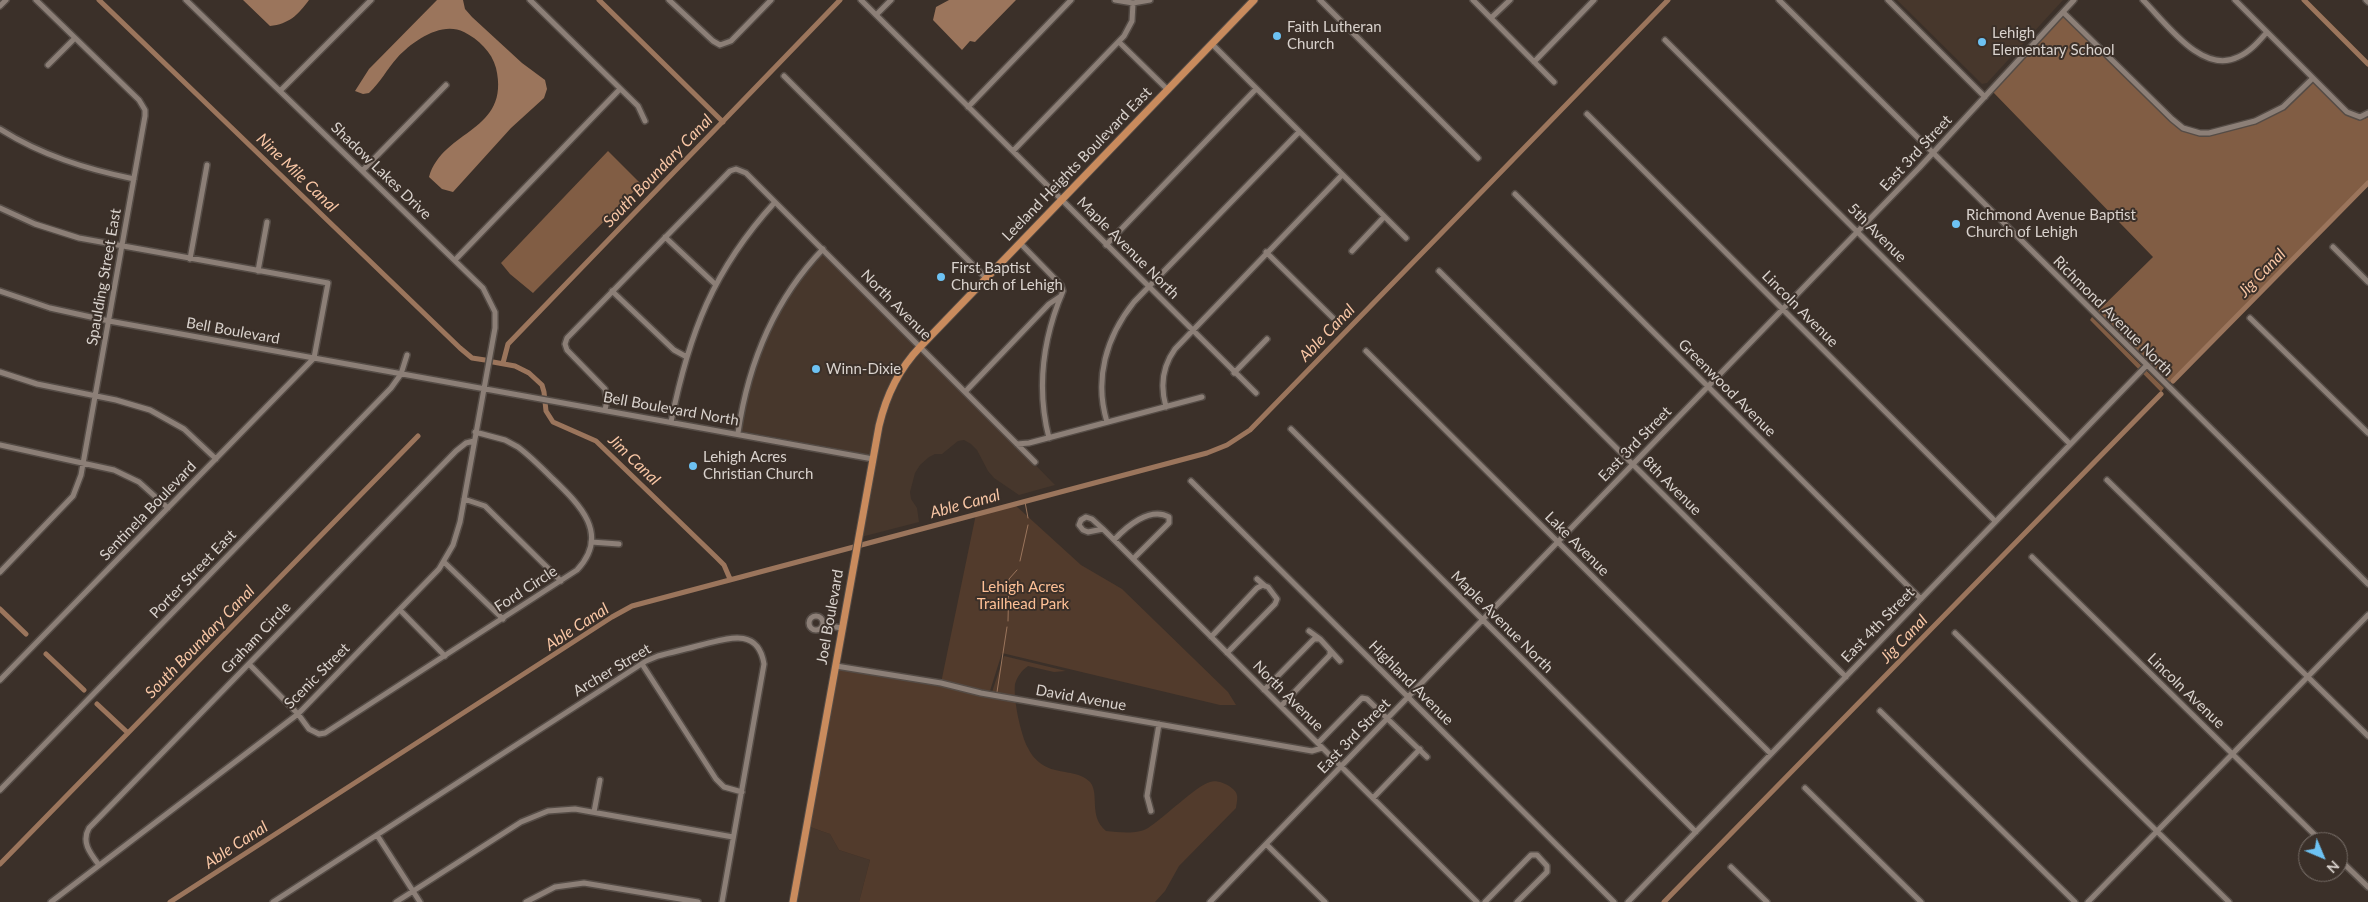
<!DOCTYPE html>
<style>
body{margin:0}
#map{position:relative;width:2368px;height:902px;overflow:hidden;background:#3b3029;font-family:Lato,sans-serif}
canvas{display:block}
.north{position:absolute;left:2298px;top:832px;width:50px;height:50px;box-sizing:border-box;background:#3b3029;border:1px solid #7a716b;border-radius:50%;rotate:135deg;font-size:14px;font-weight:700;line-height:20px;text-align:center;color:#d9d2cd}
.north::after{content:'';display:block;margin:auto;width:18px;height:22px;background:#6dc2f3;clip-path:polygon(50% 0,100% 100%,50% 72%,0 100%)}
</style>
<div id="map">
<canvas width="2368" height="902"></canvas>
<div class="north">N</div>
</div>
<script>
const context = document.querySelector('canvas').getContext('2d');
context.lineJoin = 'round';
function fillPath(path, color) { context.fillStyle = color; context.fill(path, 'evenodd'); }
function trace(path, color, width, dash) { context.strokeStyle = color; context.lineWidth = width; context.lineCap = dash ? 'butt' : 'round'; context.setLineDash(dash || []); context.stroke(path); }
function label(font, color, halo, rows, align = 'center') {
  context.font = font + ' Lato,sans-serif'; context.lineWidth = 4; context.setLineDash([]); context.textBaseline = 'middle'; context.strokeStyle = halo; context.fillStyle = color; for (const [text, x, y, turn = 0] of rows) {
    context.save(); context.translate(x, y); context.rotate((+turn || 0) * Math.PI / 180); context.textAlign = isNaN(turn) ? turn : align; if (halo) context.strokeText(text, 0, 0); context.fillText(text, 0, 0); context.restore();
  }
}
const built = new Path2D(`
 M1897 0H2063L1987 83 1982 84Z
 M820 250 918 344 896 373 871 455 736 430 752 362 763 333 778 306Z
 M922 349 1055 485 1019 495 994 478 988 471 977 450 971 444 964 440 958 441 942 454H935L929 457 920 465 915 473 910 492 911 499 917 508 919 522 861 537 882 427 889 404 909 365Z
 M810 827 830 834 839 850 870 860 859 902H796Z`);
const green = new Path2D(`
 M1014 504 1081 565 1122 589 1228 692 1236 705H1220L1002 653 989 694 941 683 976 514Z
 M1004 656 1066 671 1054 672 1028 666C1022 670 1017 677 1015 684 1013 699 1021 736 1028 748 1031 755 1037 761 1043 765 1056 774 1079 770 1090 782 1100 794 1088 816 1106 831 1119 832 1136 835 1148 828 1164 818 1197 785 1210 782 1216 780 1224 783 1229 786 1239 793 1238 796 1236 808L1179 866 1165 891 1155 902H859L870 860 839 850 830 834 810 827 838 669 991 695Z`);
const forest = new Path2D(`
 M2062 15 2168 120 2184 131 2203 136 2242 128 2276 113 2289 104 2313 82 2355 119H2364L2368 117V184L2168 384 2096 313 2153 257 1992 91Z
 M608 151 641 184 533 293 510 274 501 263Z
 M2092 317 2164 388 2161 392 2090 320Z`);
const water = new Path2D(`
 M243 0H309C298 15 289 24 270 26Z
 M437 0H463L465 9 472 17 522 63 545 80 547 89 544 98 511 128 453 192 442 189 429 177C443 129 511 132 496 68 492 52 478 39 464 32 441 21 413 41 397 58 387 69 380 83 369 93L363 94 355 91 369 69Z
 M949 0H1016L975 42 970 41 962 50 933 20 936 7Z`);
const stream = new Path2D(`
 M1025 502 1028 518
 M1020 561 1028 525
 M1008 621 1009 579 1017 570
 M997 692 1007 627`);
const canal = new Path2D(`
 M99 0 460 348 472 358 485 360
 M599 0 723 122
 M2304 0 2368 64
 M493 362 515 366 529 373 542 385 544 392 546 411 553 422 596 441 716 557 724 565 730 579
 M503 363 508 344 840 0
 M2173 381 2368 183
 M0 609 26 634
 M46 654 84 690
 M97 704 128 733
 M0 864 418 436
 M170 902 612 617 632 606 1207 453 1227 445 1250 430 1668 0
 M1664 902 2161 394`);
const minor = new Path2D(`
 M530 0 638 106 645 121
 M669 0 713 41 720 45 731 41 771 0
 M861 0 1256 393
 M1115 0 1133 3 1150 0
 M1320 0 1478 158
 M1473 0 1554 82
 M1779 0 2368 584
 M1888 0 1985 97
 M2143 0C2166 23 2202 75 2238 57 2250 52 2259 41 2267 32
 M2235 0 2347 112 2360 117 2368 113
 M2366 0 2368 2
 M0 6 6 0
 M2063 12 2172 119 2183 128 2200 133H2209L2255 121 2283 107 2313 78
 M876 15 891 0
 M1491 18 1510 0
 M1665 40 2070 444
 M1119 42 1168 90
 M1212 44 1406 238
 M1534 62 1594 0
 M48 65 75 38
 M784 76 986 278
 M280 91 371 0
 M968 107 1071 0
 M1587 114 1995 521
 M0 129C41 155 86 169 134 179
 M1013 151 1124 36 1132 21 1133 3
 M363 170 446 85
 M1515 194 1921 599
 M0 208 35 224 79 238 328 283 314 358 0 680
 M665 237 715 284
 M1020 243 1061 285 1063 291C1043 338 1036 387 1049 438
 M1106 245 1256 89
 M2333 247 2368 282
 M1352 251 1384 217
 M1266 252 1333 318
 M190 259 207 165
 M455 260 620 89
 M258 271 267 222
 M1439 271 1846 677
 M0 291 50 308 109 321 873 459
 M612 291 674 350 685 356
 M2250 318 2368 433
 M1366 351 1771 754
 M0 372 37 384 116 400 150 410 184 429 216 459
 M1234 373 1267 339
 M965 392 1049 304 1061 296
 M1166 407C1160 386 1162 367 1175 349L1342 175
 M605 410 607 400 605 389 567 350 565 344 567 338 730 171 736 169 746 173 1035 462
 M671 422C689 333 713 270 775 202
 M1107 422C1094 379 1106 337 1134 302L1299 132
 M1291 429 1696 832
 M738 433C748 364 774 300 823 249
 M1017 444 1029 443 1202 397
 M0 445 114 470 139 482 168 508
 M2107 480 2368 736
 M1191 481 1614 902
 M464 499 485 506 561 581
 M1086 517 1092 519 1103 529 1088 532 1083 530 1079 525 1081 520Z
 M1103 529 1477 902
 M1114 540C1126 527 1150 506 1169 517V523L1133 559
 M591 542 619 544
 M2032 557 2322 842
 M444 562 503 619
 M0 572 73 496 81 475 145 116V110L139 100 36 0
 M1257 579 1265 586
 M400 610 445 656
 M809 623a7 7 0 1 1 14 0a7 7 0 1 1-14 0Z
 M823 625 842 628
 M1309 631 1320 639 1340 661
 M1955 633 2229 902
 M1211 637 1257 588 1263 585 1268 587 1277 599 1275 604 1227 653
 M249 664 298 714 309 729 319 734 325 733 577 570C611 534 579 504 552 478 541 467 530 456 518 447L505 440 475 432
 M642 664 716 779 724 787 742 792
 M836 666 941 683 981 693 1312 751 1322 748
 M1264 690 1314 639H1318
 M1281 706 1330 655V652
 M1880 711 2075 902
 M1318 743 1362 698 1367 699 1427 757
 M1805 788 1921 902
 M0 790 391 388 401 374 407 355
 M1373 798 1420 749
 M1151 811 1147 796 1159 724
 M594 812 600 780
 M377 835 420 902
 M1266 844 1325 902
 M2338 858 2368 887
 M99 865C90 853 81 842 89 828L456 451 466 443 474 441
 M1731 867 1767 902
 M51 902 298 714 439 569 453 545 460 522 495 328V312L483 288 186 0
 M273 902 646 661 658 656C672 652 687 649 701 645 726 639 758 626 764 664L722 902
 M396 902 521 822 548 811 575 809 733 837
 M526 902 555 887 584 883 698 902
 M1210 902 1919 168 2074 0
 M1485 902 1531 855H1537L1547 866V872L1517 902
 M1628 902 2146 366
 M2088 902 2368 615`);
const major = new Path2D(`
 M793 902 879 426C886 396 899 369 920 347L1254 0`);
const markers = [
 [1277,36,5,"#6dc2f3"],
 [1982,42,5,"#6dc2f3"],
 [1956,224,5,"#6dc2f3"],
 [941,277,5,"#6dc2f3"],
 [816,369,5,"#6dc2f3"],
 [693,466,5,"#6dc2f3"]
];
const poiNames = [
 ["Faith Lutheran",1287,27],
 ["Church",1287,44],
 ["Lehigh",1992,33],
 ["Elementary School",1992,50],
 ["Richmond Avenue Baptist",1966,215],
 ["Church of Lehigh",1966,232],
 ["First Baptist",951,268],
 ["Church of Lehigh",951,285],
 ["Winn-Dixie",826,369],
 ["Lehigh Acres",703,457],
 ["Christian Church",703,474]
];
const streetNames = [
 ["East 3rd Street",1916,153,-47],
 ["Leeland Heights Boulevard East",1077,164,-46],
 ["Shadow Lakes Drive",381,171,44],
 ["5th Avenue",1877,233,45],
 ["Maple Avenue North",1128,248,45],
 ["Spaulding Street East",104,277,-80],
 ["North Avenue",896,305,45],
 ["Lincoln Avenue",1800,309,45],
 ["Richmond Avenue North",2113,316,45],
 ["Bell Boulevard",233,331,10],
 ["Greenwood Avenue",1727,388,45],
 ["Bell Boulevard North",671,409,10],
 ["East 3rd Street",1635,444,-46],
 ["8th Avenue",1672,486,45],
 ["Sentinela Boulevard",148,511,-46],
 ["Lake Avenue",1577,544,45],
 ["Porter Street East",193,574,-46],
 ["Ford Circle",526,589,-33],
 ["Joel Boulevard",830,617,-80],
 ["Maple Avenue North",1502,622,45],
 ["East 4th Street",1878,625,-46],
 ["Graham Circle",256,638,-46],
 ["Archer Street",612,670,-31],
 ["Scenic Street",317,676,-45],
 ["Highland Avenue",1411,683,45],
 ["Lincoln Avenue",2186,691,44],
 ["North Avenue",1288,696,45],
 ["David Avenue",1081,698,10],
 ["East 3rd Street",1354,736,-46]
];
const parkNames = [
 ["Lehigh Acres",1023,587],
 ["Trailhead Park",1023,604]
];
const waterNames = [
 ["South Boundary Canal",658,171,-46],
 ["Nine Mile Canal",297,173,44],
 ["Jig Canal",2262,273,-46],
 ["Able Canal",1327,333,-46],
 ["Jim Canal",634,460,44],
 ["Able Canal",965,504,-15],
 ["Able Canal",577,627,-33],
 ["Jig Canal",1904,639,-46],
 ["South Boundary Canal",200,642,-46],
 ["Able Canal",236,845,-33]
];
fillPath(built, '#47372c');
fillPath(green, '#523b2c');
fillPath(forest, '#815d44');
fillPath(water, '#9b755c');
trace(stream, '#9b755c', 1);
trace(canal, '#9b755c', 5);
trace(minor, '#554c46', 8);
trace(major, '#554c46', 9);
trace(minor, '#8c7f77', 5);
trace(major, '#c98b5d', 7);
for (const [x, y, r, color] of markers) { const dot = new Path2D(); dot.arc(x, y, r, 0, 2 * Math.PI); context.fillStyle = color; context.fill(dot); trace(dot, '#3b3029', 2); }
label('15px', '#d9d2cd', '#3b3029', poiNames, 'left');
label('15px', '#d9d2cd', '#3b3029', streetNames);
label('15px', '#fec096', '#3b3029', parkNames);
label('italic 16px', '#f8c6a5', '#3b3029', waterNames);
</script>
